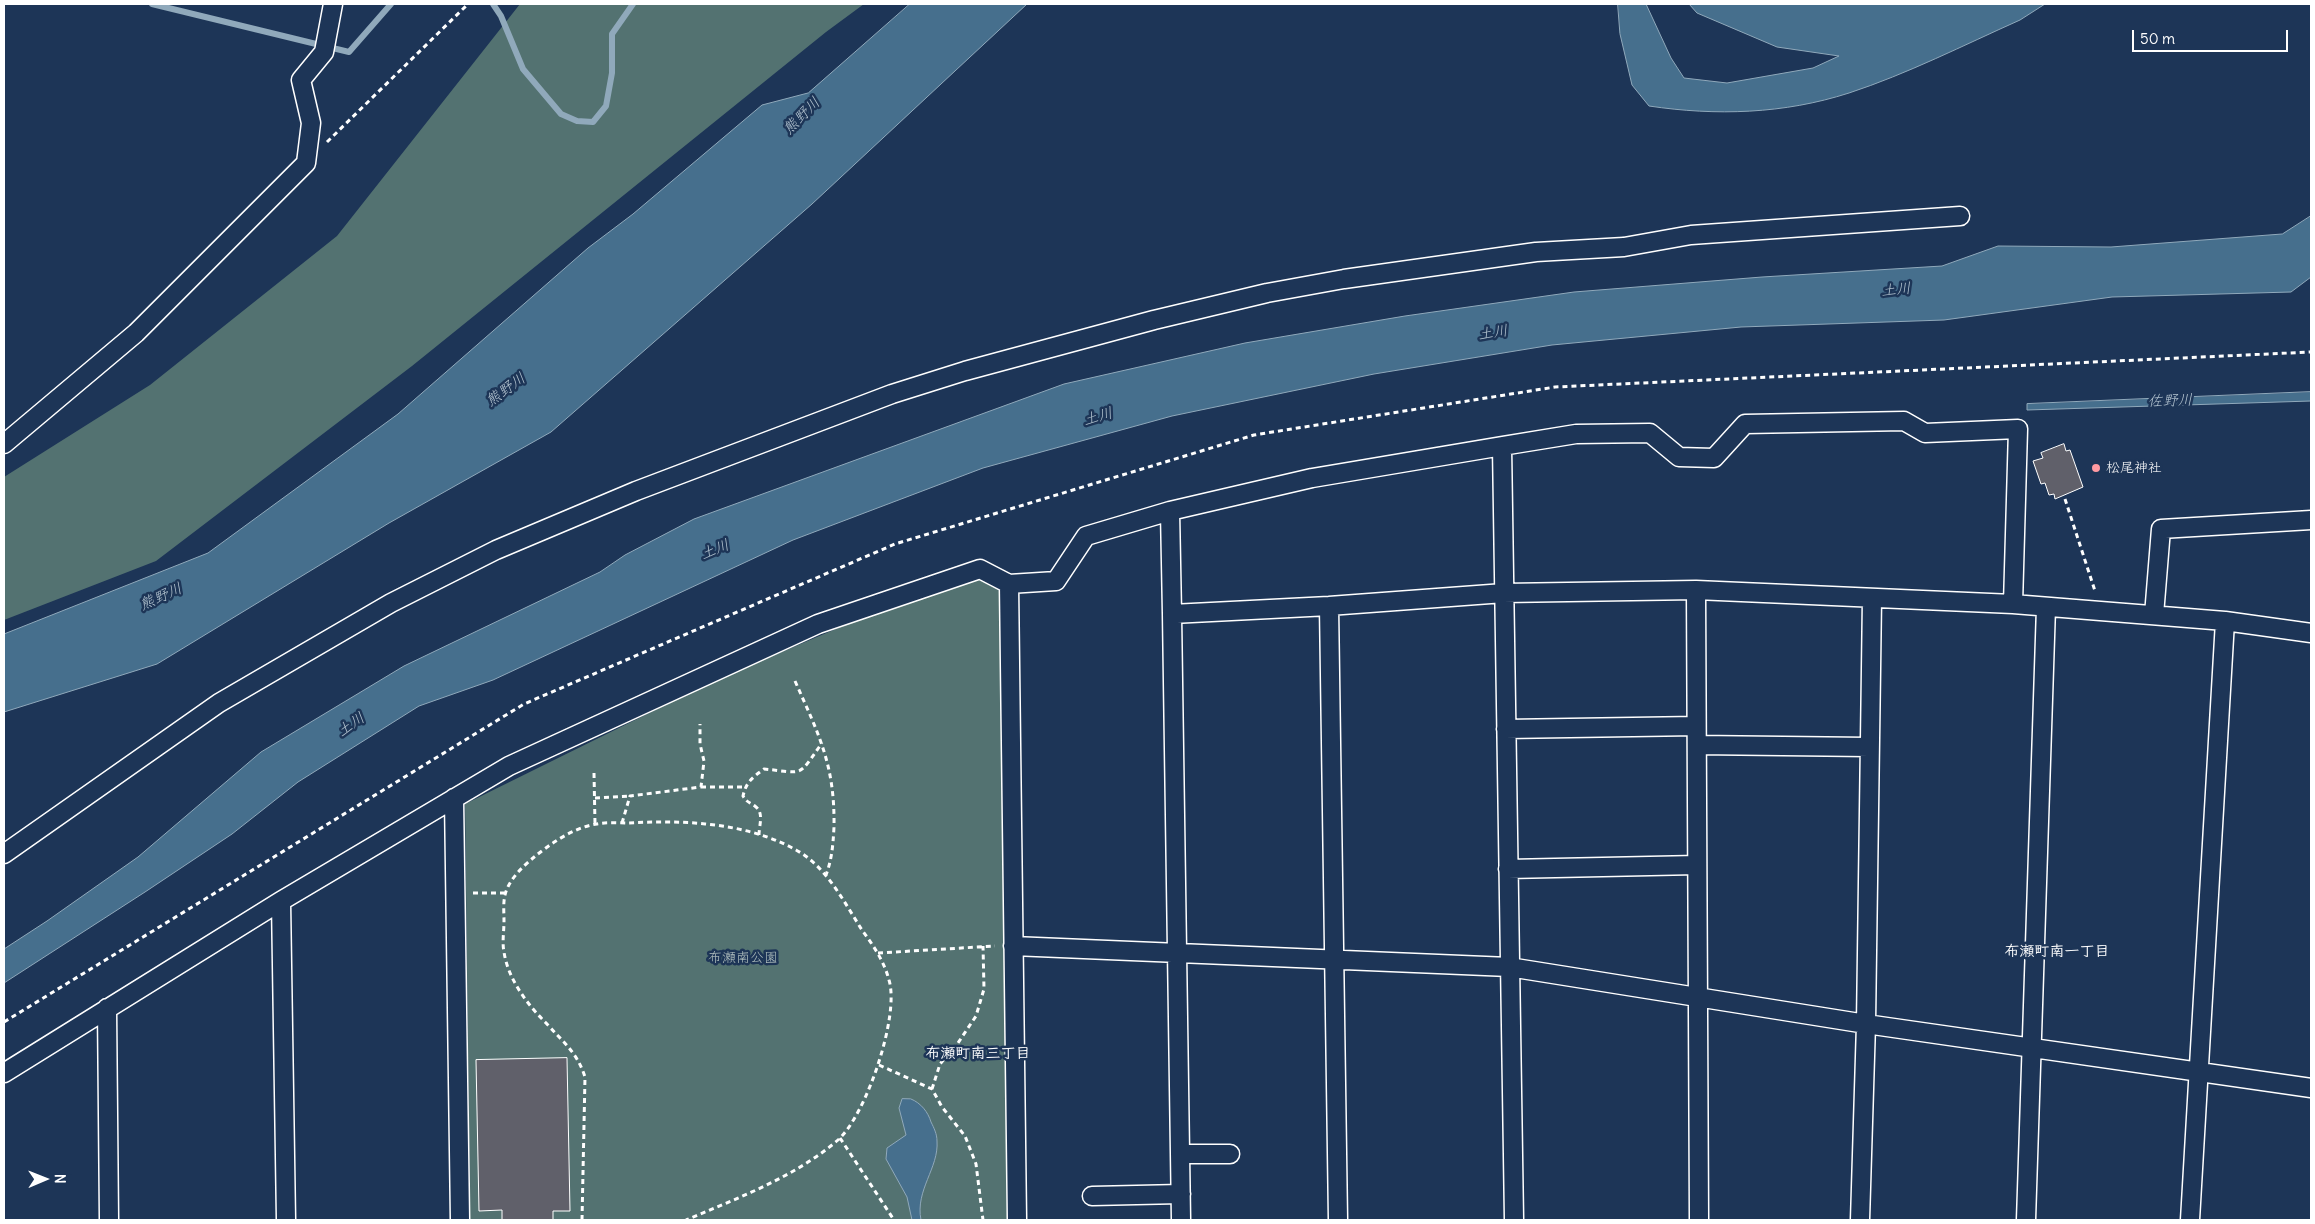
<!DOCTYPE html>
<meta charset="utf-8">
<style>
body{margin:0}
#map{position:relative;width:2315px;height:1224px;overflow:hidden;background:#1d3557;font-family:Delius,sans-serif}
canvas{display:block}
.frame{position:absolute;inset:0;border:5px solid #fff;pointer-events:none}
.north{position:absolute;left:20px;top:1154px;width:50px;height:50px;-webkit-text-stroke:4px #1d3557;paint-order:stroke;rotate:89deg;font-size:14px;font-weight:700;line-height:20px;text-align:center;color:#fff}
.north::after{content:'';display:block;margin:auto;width:18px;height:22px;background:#fff;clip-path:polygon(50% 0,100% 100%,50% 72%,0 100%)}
.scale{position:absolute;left:2132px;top:30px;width:156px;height:22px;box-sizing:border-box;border:2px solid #fff;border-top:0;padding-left:6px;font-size:15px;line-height:18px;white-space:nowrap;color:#fff;-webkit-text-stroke:4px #1d3557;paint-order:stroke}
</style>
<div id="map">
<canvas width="2315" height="1224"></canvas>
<div class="frame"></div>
<div class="north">N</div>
<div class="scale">50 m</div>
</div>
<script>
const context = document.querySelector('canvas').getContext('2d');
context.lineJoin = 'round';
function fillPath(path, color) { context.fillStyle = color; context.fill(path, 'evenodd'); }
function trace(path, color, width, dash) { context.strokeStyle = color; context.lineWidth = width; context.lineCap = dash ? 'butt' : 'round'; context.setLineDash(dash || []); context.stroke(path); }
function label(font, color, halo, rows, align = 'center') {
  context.font = font + ' Delius,"Klee One",sans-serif'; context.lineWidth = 5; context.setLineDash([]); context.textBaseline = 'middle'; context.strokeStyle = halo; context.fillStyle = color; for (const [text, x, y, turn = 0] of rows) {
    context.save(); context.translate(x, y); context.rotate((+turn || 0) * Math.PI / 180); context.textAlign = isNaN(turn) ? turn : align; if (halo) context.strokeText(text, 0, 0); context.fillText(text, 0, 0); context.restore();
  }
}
const green = new Path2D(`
 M520 4H864L826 32 412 366 156 561 4 620V477L150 385 337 236Z
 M979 576 994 584 1001 594 1007 1220H470L465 804 718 679 864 617Z`);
const water = new Path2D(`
 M910 4H1027L812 204 551 432 389 523 157 664 4 712V634L208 553 398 414 588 248 633 214 762 105 808 93Z
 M1618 4H1646L1671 58 1684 78 1727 83 1813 68 1839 56 1777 47 1697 13 1689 4H2045L2020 20C1964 45 1907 74 1849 93 1784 114 1716 116 1649 106L1632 85 1620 34Z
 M2311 216V277L2291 292 2112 297 1944 320 1741 327 1552 345 1374 374 1172 416 983 468 793 540 493 680 419 706 298 782 232 834 145 892 4 983V949L47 921 138 857 261 752 404 666 600 572 625 555 694 519 1064 384 1245 343 1405 316 1574 292 1762 277 1942 266 1998 246 2111 247 2282 234Z
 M2311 392V401L2027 410V404Z
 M911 1099C921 1103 928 1112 931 1122 934 1128 937 1134 937 1141 939 1168 915 1190 921 1220H912L907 1197 886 1159 887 1148 906 1135 899 1108 902 1099Z`);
const stream = new Path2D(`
 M152 4 349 52 391 4
 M493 4 501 16 523 69 561 114 577 121 593 122 606 106 612 73V34L633 4`);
const building = new Path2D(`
 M2064 444 2066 451 2070 450 2083 487 2055 499 2054 494 2049 495 2045 483 2041 484 2033 461 2043 458 2041 453Z
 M567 1058 570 1211H553V1220H502V1210L479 1211 476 1060Z`);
const path = new Path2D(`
 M327 142 468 4
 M2065 499 2095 591
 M795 681C819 735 835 765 834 827 833 845 832 859 826 875
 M594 773 595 824
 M701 787H745
 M595 798 630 796
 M622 823 630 796 701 787 704 761 700 744V724
 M759 835C759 826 764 813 756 807 750 802 747 803 743 796 746 782 753 777 764 769 806 773 797 778 822 743
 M473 893H505
 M878 953 995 946
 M4 1022 524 704 895 544 1254 435 1555 387 2311 352
 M879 1065 932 1089 942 1107 965 1136 976 1164 983 1220
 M932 1089 940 1064 958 1043 976 1016 984 989 983 946
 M840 1138 894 1220
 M582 1220 585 1077C577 1052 563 1042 546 1023 527 1004 508 979 504 952 502 943 504 931 504 921 504 913 503 903 505 895 508 881 522 867 533 858 550 844 574 827 597 824 607 822 618 823 628 823 683 820 746 822 796 850 826 866 844 902 862 930 873 945 884 961 889 980 900 1016 866 1115 838 1140 795 1177 738 1198 686 1220`);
const minor = new Path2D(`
 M4 444 136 333 306 163 311 123 301 80 324 52 333 4
 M1502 446 1514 1220
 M1170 511 1172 614 1329 606 1504 593 1696 590 2013 604 2225 621 2311 633
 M1009 584 1017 1220
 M1696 590 1699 1220
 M1329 606 1338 1220
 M1172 614 1181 1220
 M2154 615 2161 529 2311 520
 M1506 729 1696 726
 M1697 745 1869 747
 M454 798 460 1220
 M4 854 219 703 391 603 496 550 636 491 892 394 965 371 1154 320 1267 293 1344 279 1536 252 1624 247 1691 235 1960 216
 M1508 869 1697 865
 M281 901 286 1220
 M1013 946 1509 967 1866 1024 2311 1088
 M107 1008 109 1220
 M4 1073 281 901 509 766 818 624 980 569 1009 584 1056 581 1086 536 1170 511 1312 478 1502 446 1576 434 1650 433 1679 457 1714 458 1745 424 1904 421 1925 433 2018 429 2013 604
 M1180 1154H1230
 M1092 1196 1181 1194
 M1860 1220 1866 1024 1872 598
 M2026 1220 2046 607
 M2190 1220 2225 621`);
const markers = [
 [2096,468,5,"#ff9aa2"]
];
const poiNames = [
 ["松尾神社",2106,468]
];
const parkNames = [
 ["布瀬南公園",743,958]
];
const waterNames = [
 ["熊野川",802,116,-45],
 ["土川",1896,290,-6],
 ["土川",1493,333,-9],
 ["熊野川",506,390,-36],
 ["佐野川",2170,401,-2],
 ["土川",1098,417,-16],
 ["土川",715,550,-22],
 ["熊野川",161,597,-24],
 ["土川",351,725,-35]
];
const neighbourhoodNames = [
 ["布瀬町南一丁目",2057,952],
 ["布瀬町南三丁目",978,1054]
];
fillPath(green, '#537271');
fillPath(water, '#466f8d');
trace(water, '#90a9bb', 1);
trace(stream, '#90a9bb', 6);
fillPath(building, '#60606a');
trace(building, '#fff', 1);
trace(minor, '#fff', 21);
trace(path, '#fff', 3, [5, 4]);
trace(minor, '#1d3557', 18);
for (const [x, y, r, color] of markers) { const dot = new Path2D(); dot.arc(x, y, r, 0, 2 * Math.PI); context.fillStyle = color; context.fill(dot); trace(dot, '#1d3557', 2); }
label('14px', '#fff', '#1d3557', poiNames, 'left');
label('14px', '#b2c0bf', '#1d3557', parkNames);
label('italic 15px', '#b5c5d1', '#1d3557', waterNames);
label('bold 15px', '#fff', '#1d3557', neighbourhoodNames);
</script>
